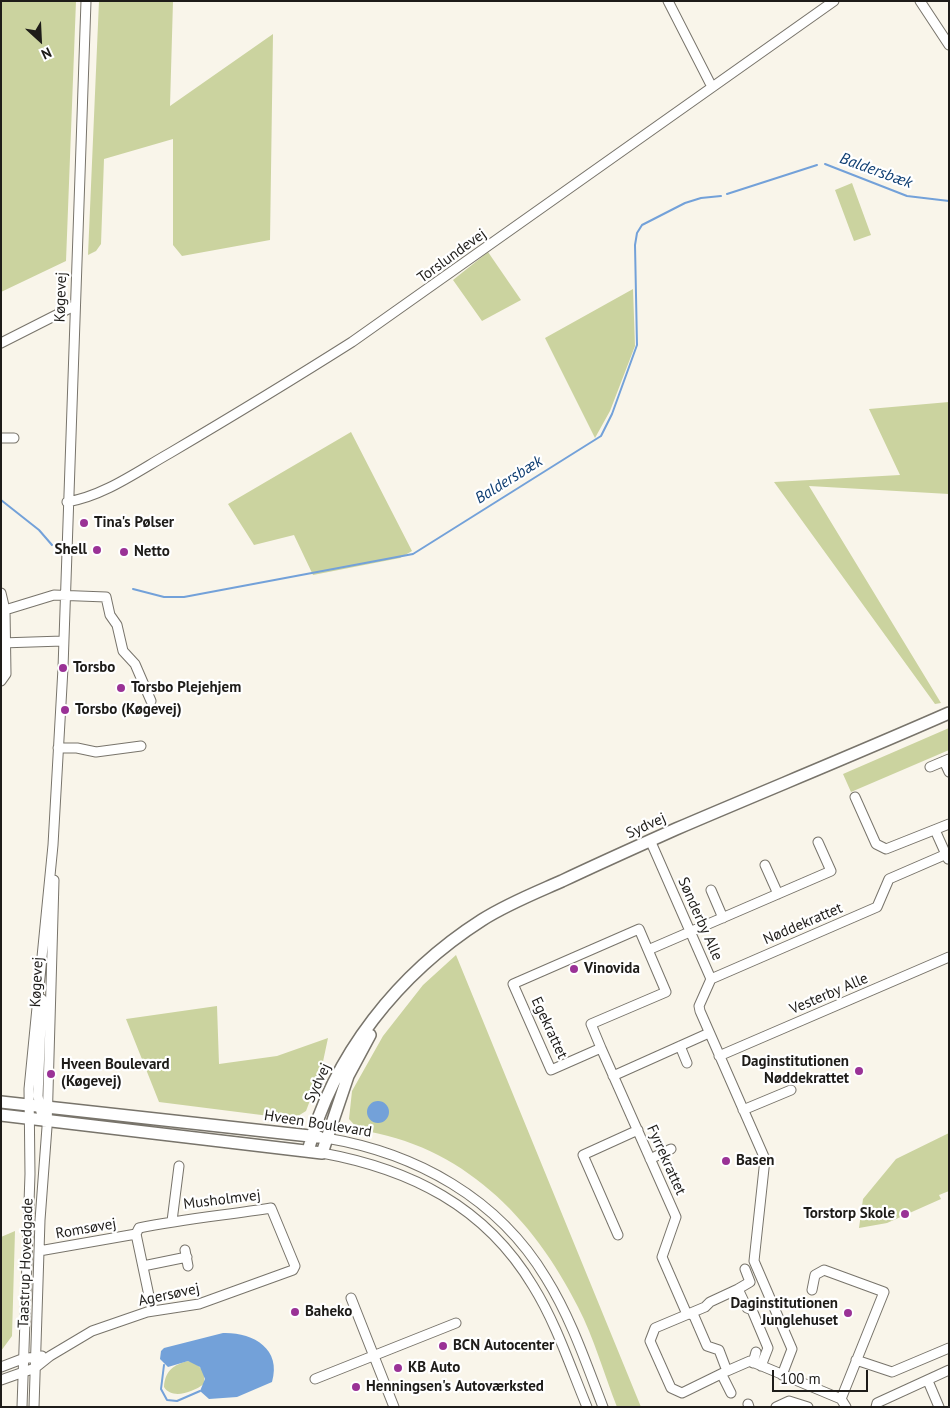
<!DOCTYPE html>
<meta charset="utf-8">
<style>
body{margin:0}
#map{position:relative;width:950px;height:1408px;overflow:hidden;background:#f9f5ea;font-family:"PT Sans",sans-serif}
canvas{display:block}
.frame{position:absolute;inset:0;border:2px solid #1e1c19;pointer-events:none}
.north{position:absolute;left:15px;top:15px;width:50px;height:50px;-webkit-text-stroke:4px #fff;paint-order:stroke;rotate:155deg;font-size:14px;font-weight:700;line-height:20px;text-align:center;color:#1e1c19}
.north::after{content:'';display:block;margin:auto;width:18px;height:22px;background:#1e1c19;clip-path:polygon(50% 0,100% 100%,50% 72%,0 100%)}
.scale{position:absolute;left:772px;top:1370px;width:96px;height:22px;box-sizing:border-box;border:2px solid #1e1c19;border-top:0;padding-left:6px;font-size:15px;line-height:18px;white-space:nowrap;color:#1e1c19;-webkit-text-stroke:4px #fff;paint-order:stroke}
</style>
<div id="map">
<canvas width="950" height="1408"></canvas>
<div class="frame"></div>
<div class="north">N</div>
<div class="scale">100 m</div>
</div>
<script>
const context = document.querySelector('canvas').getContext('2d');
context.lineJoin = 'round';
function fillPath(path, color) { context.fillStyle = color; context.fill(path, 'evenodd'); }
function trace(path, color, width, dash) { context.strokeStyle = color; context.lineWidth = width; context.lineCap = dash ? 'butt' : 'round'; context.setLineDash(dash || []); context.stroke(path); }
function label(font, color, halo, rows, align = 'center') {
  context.font = font + ' "PT Sans",sans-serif'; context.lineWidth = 4.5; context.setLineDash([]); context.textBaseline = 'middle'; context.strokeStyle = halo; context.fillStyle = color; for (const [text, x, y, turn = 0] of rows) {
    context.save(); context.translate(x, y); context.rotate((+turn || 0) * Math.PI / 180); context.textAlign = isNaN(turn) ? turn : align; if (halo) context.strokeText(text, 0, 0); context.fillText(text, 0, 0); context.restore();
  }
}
const green = new Path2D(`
 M1 1H76L66 261 1 292Z
 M99 1H173L170 106 273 34 270 240 182 256 173 245V139L104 159 101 244 96 251 88 255Z
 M852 183 871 235 854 241 835 190Z
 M488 252 521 300 482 321 453 280Z
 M633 289 635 346 610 411 595 438 545 338Z
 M949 402V494L809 486 941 703 935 704 774 482 900 475 869 409Z
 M351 432 412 551 400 558 313 575 294 535 254 545 228 504Z
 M949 728V750L851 792 843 774Z
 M456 955 641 1407H617C604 1374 594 1338 578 1307 533 1217 462 1145 359 1130L349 1119 352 1091 383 1036 423 985Z
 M217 1006 219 1064 277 1056 328 1038 321 1071 306 1111 293 1119 159 1102 126 1019Z
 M949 1133V1191L939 1195 941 1199 887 1223 859 1228 863 1199 896 1159Z
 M15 1231 12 1336 1 1351V1237Z
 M188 1361C200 1364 206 1371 204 1384 193 1392 172 1400 164 1387 165 1371 173 1365 188 1361Z`);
const water = new Path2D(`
 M367 1112a11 11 0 1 1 22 0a11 11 0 1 1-22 0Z
 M223 1333C252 1332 282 1348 272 1382L237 1397 209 1399 200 1391 205 1379 200 1367 188 1361 168 1367 160 1359 161 1351 164 1348Z`);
const stream = new Path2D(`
 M825 164 907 196 949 201
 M727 194 817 165
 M1 500 39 530 52 545
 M133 589 164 597H184L413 554 601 436 612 414 637 345 635 245 637 233 642 225 685 203 701 198 721 196
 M164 1365 161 1389 167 1400 177 1401 200 1391`);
const minor = new Path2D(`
 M668 1 712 87
 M920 1 949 45
 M1 343 74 306
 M1 438H14
 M67 502C104 496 138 471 170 453 231 417 292 380 352 342L834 1
 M1 593 5 610 6 674 1 681
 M5 610 54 595 106 597 110 615 117 625 123 651 135 664 151 701
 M1 643 63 641
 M58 748H77L96 752 141 746
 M944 761 949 772
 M930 767 949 759
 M855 797 876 844 886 849 949 824
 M935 830 948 859
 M650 840 711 979 699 1006 700 1011 765 1159 754 1261 792 1349 782 1375
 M765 865 778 894
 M711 890 723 918
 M648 950 666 992 591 1024 601 1048 551 1070 513 984 639 929 648 950 831 871 818 842
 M711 979 877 907 889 879 949 853
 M42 999 38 1096 41 1112 47 1120
 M680 1046 687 1063
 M601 1048 676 1217 662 1257 686 1312 694 1316 707 1346 719 1350 727 1371 750 1361 841 1399
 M719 1056 949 957
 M613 1076 709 1033
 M743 1110 791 1090
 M326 1138C416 1153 498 1198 546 1278 571 1318 586 1363 603 1407
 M322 1153C410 1169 485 1206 533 1286 556 1323 570 1366 587 1407
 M650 1159 671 1149
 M172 1221 179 1166
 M618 1235 583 1155 638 1130
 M185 1250 188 1266
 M39 1251 136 1234 152 1310
 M143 1266 187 1257
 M738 1289 750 1282 745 1269
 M812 1290 815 1275 824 1270 884 1292 841 1399 846 1407
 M351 1298 394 1407
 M856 1360 892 1372 949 1348
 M753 1363 756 1352
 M1 1367 22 1359 42 1356
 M727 1371 682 1393 671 1388 650 1341 655 1328 705 1307 710 1302 738 1289 747 1308 752 1310 768 1348 761 1366
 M722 1375 731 1393
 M315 1379 456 1323
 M1 1380 35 1368 50 1356 92 1331 147 1312 199 1304 293 1270 295 1266 271 1208C227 1215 183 1219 139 1228L136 1234
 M928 1381 939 1407
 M748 1404 749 1407
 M22 1407 30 1174 29 1089 53 845 63 668 86 1
 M34 1407 40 1220 47 1127 54 880
 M776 1407 789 1401 808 1407
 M876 1407 877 1403 949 1370`);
const major = new Path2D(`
 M1 1102 319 1137
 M1 1115 322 1153 348 1076 370 1035
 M308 1151C333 1055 399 973 482 920 507 904 535 893 562 881 600 863 638 846 676 829 767 790 858 753 949 713`);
const markers = [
 [84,523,5,"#9a3296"],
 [97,550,5,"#9a3296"],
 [124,552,5,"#9a3296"],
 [63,668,5,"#9a3296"],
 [121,688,5,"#9a3296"],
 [65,710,5,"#9a3296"],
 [574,969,5,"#9a3296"],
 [859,1071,5,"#9a3296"],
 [51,1074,5,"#9a3296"],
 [726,1161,5,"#9a3296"],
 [905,1214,5,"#9a3296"],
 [295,1312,5,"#9a3296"],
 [848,1313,5,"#9a3296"],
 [443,1346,5,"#9a3296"],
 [398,1368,5,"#9a3296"],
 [356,1387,5,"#9a3296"]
];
const streetNames = [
 ["Torslundevej",452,256,-36],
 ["Køgevej",61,297,-88],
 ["Sydvej",646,826,-24],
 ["Sønderby Alle",700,919,66],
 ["Nøddekrattet",803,924,-23],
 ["Køgevej",37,982,-87],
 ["Vesterby Alle",829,994,-23],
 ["Egekrattet",549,1028,65],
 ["Sydvej",318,1083,-65],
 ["Hveen Boulevard",318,1124,9],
 ["Fyrrekrattet",666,1160,66],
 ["Musholmvej",222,1200,-7],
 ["Romsøvej",86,1229,-10],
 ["Taastrup Hovedgade",26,1263,-88],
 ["Agersøvej",169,1295,-12]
];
const poiNames = [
 ["Tina's Pølser",94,523],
 ["Shell",87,550,"right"],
 ["Netto",134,552],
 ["Torsbo",73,668],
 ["Torsbo Plejehjem",131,688],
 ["Torsbo (Køgevej)",75,710],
 ["Vinovida",584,969],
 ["Daginstitutionen",849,1062,"right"],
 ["Nøddekrattet",849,1079,"right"],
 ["Hveen Boulevard",61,1065],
 ["(Køgevej)",61,1082],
 ["Basen",736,1161],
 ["Torstorp Skole",895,1214,"right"],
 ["Daginstitutionen",838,1304,"right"],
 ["Junglehuset",838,1321,"right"],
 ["Baheko",305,1312],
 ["BCN Autocenter",453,1346],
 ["KB Auto",408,1368],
 ["Henningsen's Autoværksted",366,1387]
];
const waterNames = [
 ["Baldersbæk",876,171,20],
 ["Baldersbæk",509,480,-32]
];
fillPath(green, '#cbd39f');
fillPath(water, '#73a1d9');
trace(stream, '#73a1d9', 2);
trace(minor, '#78746b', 11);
trace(major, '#78746b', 14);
trace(minor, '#fff', 9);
trace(major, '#fff', 11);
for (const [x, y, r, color] of markers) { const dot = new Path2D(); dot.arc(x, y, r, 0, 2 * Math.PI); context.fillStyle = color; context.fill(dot); trace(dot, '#fff', 2); }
label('15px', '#1e1c19', '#fff', streetNames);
label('bold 15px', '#1e1c19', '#fff', poiNames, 'left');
label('italic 16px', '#103f73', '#fff', waterNames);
</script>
